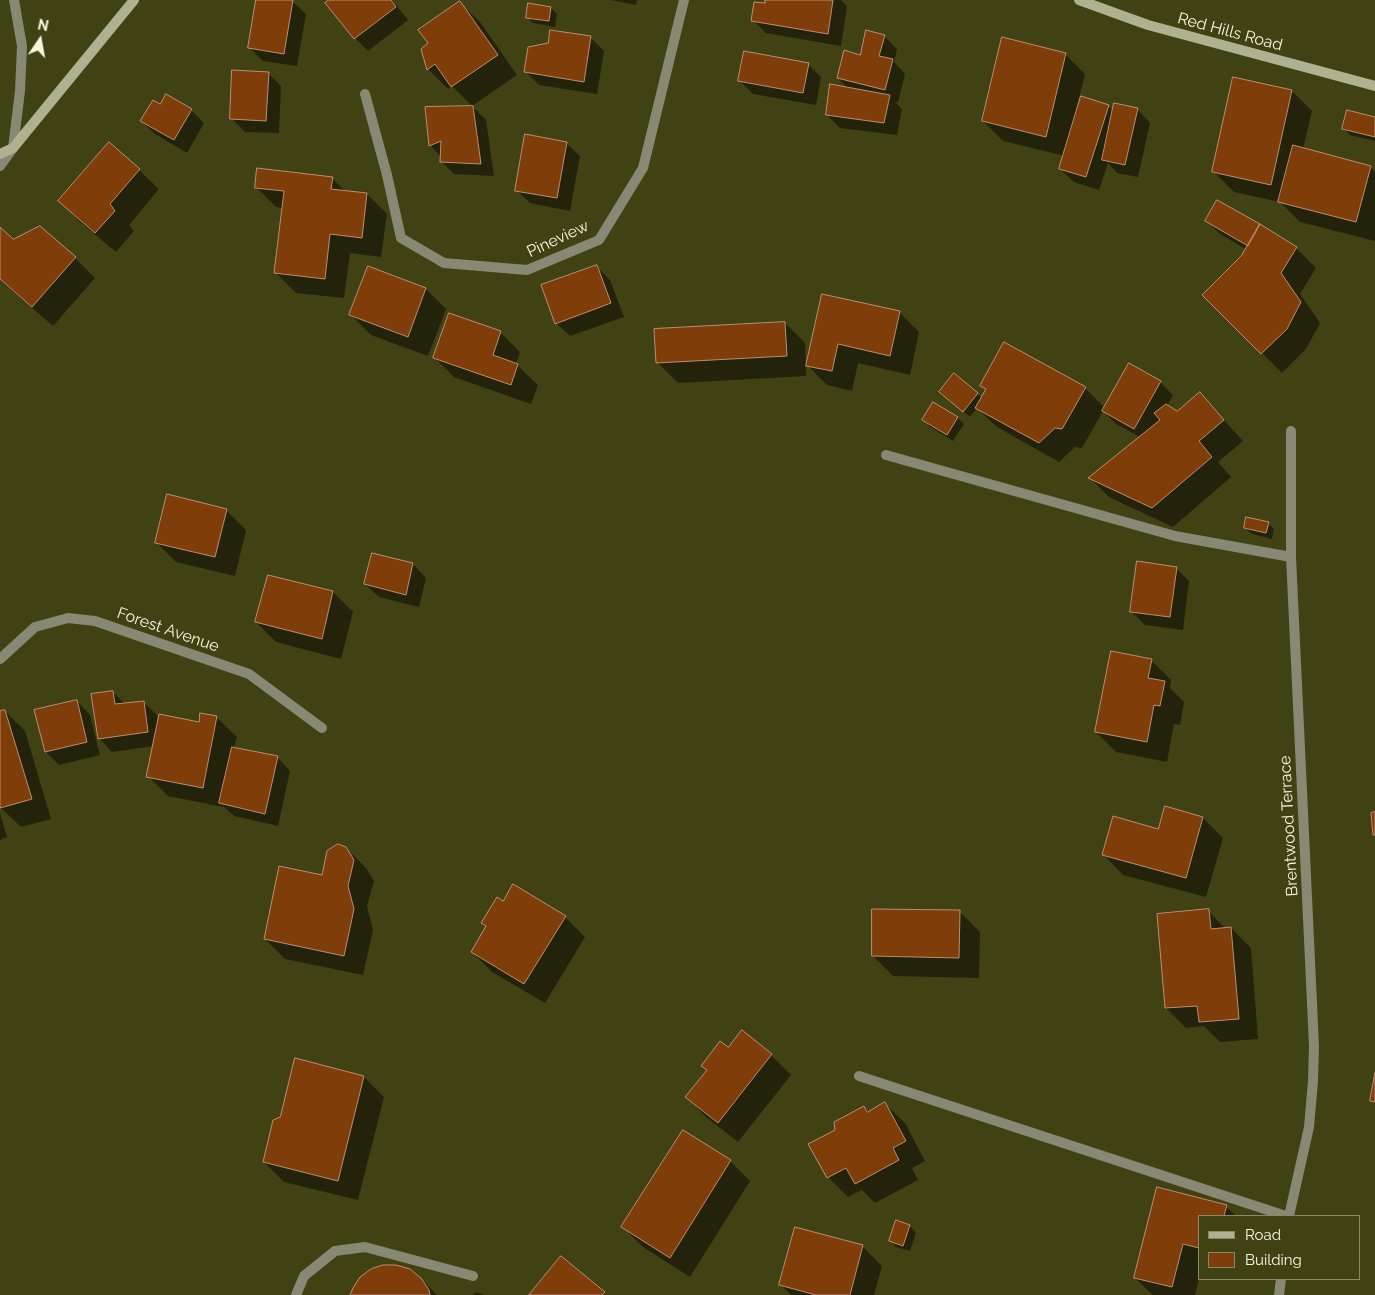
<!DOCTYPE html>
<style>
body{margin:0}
#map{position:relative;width:1375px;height:1295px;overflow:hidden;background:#404213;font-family:Raleway,sans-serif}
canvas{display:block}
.legend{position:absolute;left:1198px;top:1215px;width:162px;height:65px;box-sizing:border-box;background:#404213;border:1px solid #888a64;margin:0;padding:6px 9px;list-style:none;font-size:15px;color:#f5f7de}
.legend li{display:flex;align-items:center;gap:10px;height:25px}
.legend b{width:25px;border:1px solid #888a64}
.north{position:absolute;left:15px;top:15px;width:50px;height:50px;-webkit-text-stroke:4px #404213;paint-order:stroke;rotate:12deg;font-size:14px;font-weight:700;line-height:20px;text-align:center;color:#f5f7de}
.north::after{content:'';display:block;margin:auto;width:18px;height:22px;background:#f5f7de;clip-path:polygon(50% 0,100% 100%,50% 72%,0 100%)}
</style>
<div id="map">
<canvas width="1375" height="1295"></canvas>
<ul class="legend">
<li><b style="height:6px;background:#afb291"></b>Road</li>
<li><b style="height:14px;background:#7f3d0a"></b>Building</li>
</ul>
<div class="north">N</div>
</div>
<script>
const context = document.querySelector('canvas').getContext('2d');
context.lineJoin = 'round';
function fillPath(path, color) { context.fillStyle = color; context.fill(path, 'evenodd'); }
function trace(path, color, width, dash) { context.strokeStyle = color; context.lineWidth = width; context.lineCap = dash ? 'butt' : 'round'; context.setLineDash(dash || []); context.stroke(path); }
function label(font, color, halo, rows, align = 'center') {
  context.font = font + ' Raleway,sans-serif'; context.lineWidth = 4; context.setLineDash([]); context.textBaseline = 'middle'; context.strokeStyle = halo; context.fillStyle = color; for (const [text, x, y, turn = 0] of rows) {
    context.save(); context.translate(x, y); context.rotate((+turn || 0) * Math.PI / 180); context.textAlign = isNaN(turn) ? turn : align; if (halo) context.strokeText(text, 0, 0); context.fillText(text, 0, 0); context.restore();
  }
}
const shadow = new Path2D(`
 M257 0 292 1 306 14 297 66 263 61 250 48Z
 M331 0H392L408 20 368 51 355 38 327 3Z
 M611 0H637L636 5Z
 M767 0H841L847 6 841 46 766 33 753 20 766 5Z
 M460 3 480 22 517 75 472 106 486 120 494 176 454 174 441 161V157L430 145 473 107 452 86 448 89 428 69 422 49 430 44Z
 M551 8 557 14 555 27 533 23 527 17Z
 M884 36 897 49 894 62 905 74 898 102H895L902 109 897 135 840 128 827 115 849 89 838 78Z
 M591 38 604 51 597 94 539 85 526 72Z
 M1065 54 1085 74 1076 110 1108 106 1114 112 1137 109 1150 123 1138 177 1117 173 1108 163 1099 190 1074 182 1060 169 1065 156 1003 141 983 121Z
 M808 64 821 77 816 105 753 94 740 81Z
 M268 73 281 86 279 133 245 132 231 118Z
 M1234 79 1292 91 1312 111 1303 149 1370 167 1375 172V241L1300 222 1280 202 1234 192 1214 172Z
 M191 110 204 123 187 153 155 134 141 121Z
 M1375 118V141L1350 135 1344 129Z
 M566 143 580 156 570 211 530 203 517 190Z
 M139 170 159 189 129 225 134 231 116 252 79 221 60 201Z
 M332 178 346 192 367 194 387 214 381 257 350 253 344 298 296 293 276 273 283 208 276 207 256 187Z
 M1207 221 1260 226 1296 248 1316 268 1300 294 1320 323 1306 349 1282 373 1204 295 1242 257 1247 250 1220 234Z
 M0 229 13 240 75 258 95 278 53 326 0 280Z
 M596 266 610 280 624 317 570 336 556 323Z
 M368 268 426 289 446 309 428 356 371 335 351 315Z
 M823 295 899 312 919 332 910 375 858 363 852 391 827 385 807 365Z
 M785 323 805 343 806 376 678 383 658 363Z
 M500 332 520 352 516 364 538 385 531 404 454 377 434 357Z
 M1160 382 1173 395 1167 406 1177 413 1200 394 1243 441 1218 462 1231 477 1173 527 1109 497 1090 478 1140 437 1116 424 1103 411 1082 448 1075 447 1059 462 997 427 977 408 970 417 940 392 977 394 982 398 986 390 981 386 1085 388 1105 408Z
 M933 403 958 418 964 424 953 441 929 426 923 419Z
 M226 510 246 530 235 576 176 562 156 542Z
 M1268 523 1274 529 1272 539 1252 534 1245 528Z
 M373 554 413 564 426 578 419 607 379 597 365 584Z
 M1176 568 1189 581 1183 630 1145 625 1132 612Z
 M268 577 333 592 353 612 341 659 276 642 256 622Z
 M1151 660 1171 680 1170 688 1184 702 1180 725 1174 724 1167 762 1116 752 1096 732Z
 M113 692 125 704 143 702 157 715 158 722 200 724 217 718 237 737 234 748 277 757 290 771 278 826 234 816 223 806V807L168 796 148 776 154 746 112 752 99 738Z
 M77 701 90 715 100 755 59 765 46 752Z
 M5 711 25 731 51 819 21 827 0 807V713Z
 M1165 807 1203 818 1223 838 1206 897 1123 875 1104 855 1159 831Z
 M0 813 7 837 0 840Z
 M346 848 366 868 374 881 367 906 373 930 363 975 285 959 265 939 323 877Z
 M503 902 565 917 585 937 545 1003 492 972 472 952 487 927 482 923Z
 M1208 911 1226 929 1231 928 1251 948 1258 1039 1220 1042 1204 1026 1186 1028 1166 1008Z
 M960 912 980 932 979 978 893 976 873 956Z
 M728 1049 771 1055 791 1075 738 1142 706 1117 687 1097Z
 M296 1060 364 1077 384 1097 358 1200 284 1182 264 1162 281 1118Z
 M885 1104 905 1123 925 1161 912 1168 918 1180 875 1203 862 1190 848 1197 828 1177 864 1107 869 1112Z
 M683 1132 730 1161 750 1181 690 1277 643 1247 623 1227Z
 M1157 1189 1226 1206 1236 1216H1199V1278L1195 1295H1153L1135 1278Z
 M896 1222 910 1226 916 1233 910 1251 896 1247 890 1240Z
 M862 1246 882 1266 874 1295H791L781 1285Z
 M421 1279 437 1295H352Z
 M475 1292 485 1295H474Z`);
const building = new Path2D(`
 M256 0H293L284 54 248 48Z
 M329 0H391L396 7 354 39 325 3Z
 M765 0H833L828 34 751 21 754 2 765 3Z
 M460 1 498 55 451 87 435 64 427 70 421 49 428 43 418 30Z
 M528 3 551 7 549 21 526 18Z
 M550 30 591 36 584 82 524 72 528 47 548 43Z
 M866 30 885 35 879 56 893 59 885 90 837 78 844 50 860 55Z
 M1002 37 1066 53 1046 137 982 121Z
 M744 51 809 63 803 93 738 81Z
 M232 70 269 72 266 121 230 119Z
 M1233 77 1292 90 1271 185 1212 172Z
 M830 84 890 95 884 123 826 115Z
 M166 94 192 109 174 140 140 121 153 100 160 104Z
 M1081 96 1109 105 1086 177 1059 169Z
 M1114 103 1138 108 1125 165 1102 160Z
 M473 106 481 164 440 162 441 141 429 146 425 107Z
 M1347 110 1375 117V137L1342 129Z
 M525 134 567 142 557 198 515 191Z
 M109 142 140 169 110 204 115 211 95 233 58 201Z
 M1293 145 1371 166 1356 222 1278 202Z
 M257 168 333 177 331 189 367 193 362 238 330 234 325 279 274 273 284 191 255 188Z
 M1217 200 1260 224 1248 246 1205 221Z
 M1260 224 1297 247 1281 273 1301 302 1287 329 1261 354 1202 295 1241 256Z
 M40 226 76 257 32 307 0 279V227L13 239Z
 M597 265 611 303 555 324 541 285Z
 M368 266 426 288 408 337 349 315Z
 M822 294 900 311 890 356 838 344 832 371 806 366Z
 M449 313 501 331 493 355 518 364 511 385 433 358Z
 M785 322 787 356 656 363 654 329Z
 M1004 342 1086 387 1062 429 1055 428 1039 443 975 408 986 389 980 386Z
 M1129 363 1161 381 1134 429 1102 411Z
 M954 373 978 393 963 412 939 392Z
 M1200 392 1224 420 1199 441 1212 457 1152 508 1088 478 1160 420 1154 413 1166 404 1177 411Z
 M933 402 958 417 947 435 922 420Z
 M167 494 227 509 215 557 155 543Z
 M1246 517 1269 522 1266 533 1244 528Z
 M372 553 413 563 406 595 364 584Z
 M1137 561 1177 567 1170 617 1130 612Z
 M268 575 333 591 322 639 255 622Z
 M1111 651 1152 659 1148 678 1165 681 1160 706 1154 705 1147 742 1095 732Z
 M113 691 115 704 144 701 148 732 98 739 91 694Z
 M77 700 87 742 45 752 34 710Z
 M5 710 32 799 0 808V711Z
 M200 713 217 716 203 788 146 777 159 714 199 722Z
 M232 747 278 756 265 814 219 803Z
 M1165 806 1203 817 1186 878 1102 855 1113 816 1158 829Z
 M1375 812V835H1373L1371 813Z
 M338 844 346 847 354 860 348 886 354 909 344 956 264 939 279 866 322 875 327 851Z
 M513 884 566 916 524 984 471 952 486 926 481 923 497 897 503 901Z
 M872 909 960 910 959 958 872 956Z
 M1209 909 1211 929 1231 927 1239 1019 1199 1022 1197 1006 1165 1008 1157 914Z
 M742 1030 772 1054 718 1123 685 1097 707 1070 701 1066 720 1041 728 1047Z
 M295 1058 364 1076 338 1181 263 1162 273 1120 280 1117Z
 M1375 1073V1102L1370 1101Z
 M885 1102 906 1141 893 1148 899 1160 855 1184 846 1168 827 1178 808 1144 835 1130 834 1122 864 1106 867 1112Z
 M683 1130 731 1160 670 1258 621 1227Z
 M1157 1187 1227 1205 1224 1216H1199V1248L1183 1244 1172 1287 1134 1278Z
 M896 1220 910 1225 903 1246 889 1241Z
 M795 1227 863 1245 850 1295H816L779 1285Z
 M561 1256 605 1292 602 1295H529Z
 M383 1265H396L410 1269 421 1278 429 1290 430 1295H350L353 1288 360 1277 371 1269Z`);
const street = new Path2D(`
 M365 94 387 175 401 238 444 263 527 270 599 240 643 168 684 0
 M0 166 13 148 20 91 22 46 14 0
 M886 455 1175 536 1291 557
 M0 659 35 627 68 618 95 621 249 674 322 728
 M859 1076 1286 1216
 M1289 1216 1309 1127 1313 1081 1314 1046 1291 557V431
 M296 1295 304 1276 335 1251 365 1247 473 1276
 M1279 1295 1281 1279`);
const secondary = new Path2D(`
 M1079 0 1148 25 1375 86
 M0 154 13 148 134 0`);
const streetNames = [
 ["Red Hills Road",1230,32,15],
 ["Pineview",558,239,-25],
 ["Forest Avenue",168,630,19],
 ["Brentwood Terrace",1289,826,-93]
];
fillPath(shadow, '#0007');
fillPath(building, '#7f3d0a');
trace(building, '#bb8e74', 1);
trace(street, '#878974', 10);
trace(secondary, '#afb291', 10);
label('16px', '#f5f7de', '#404213', streetNames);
</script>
